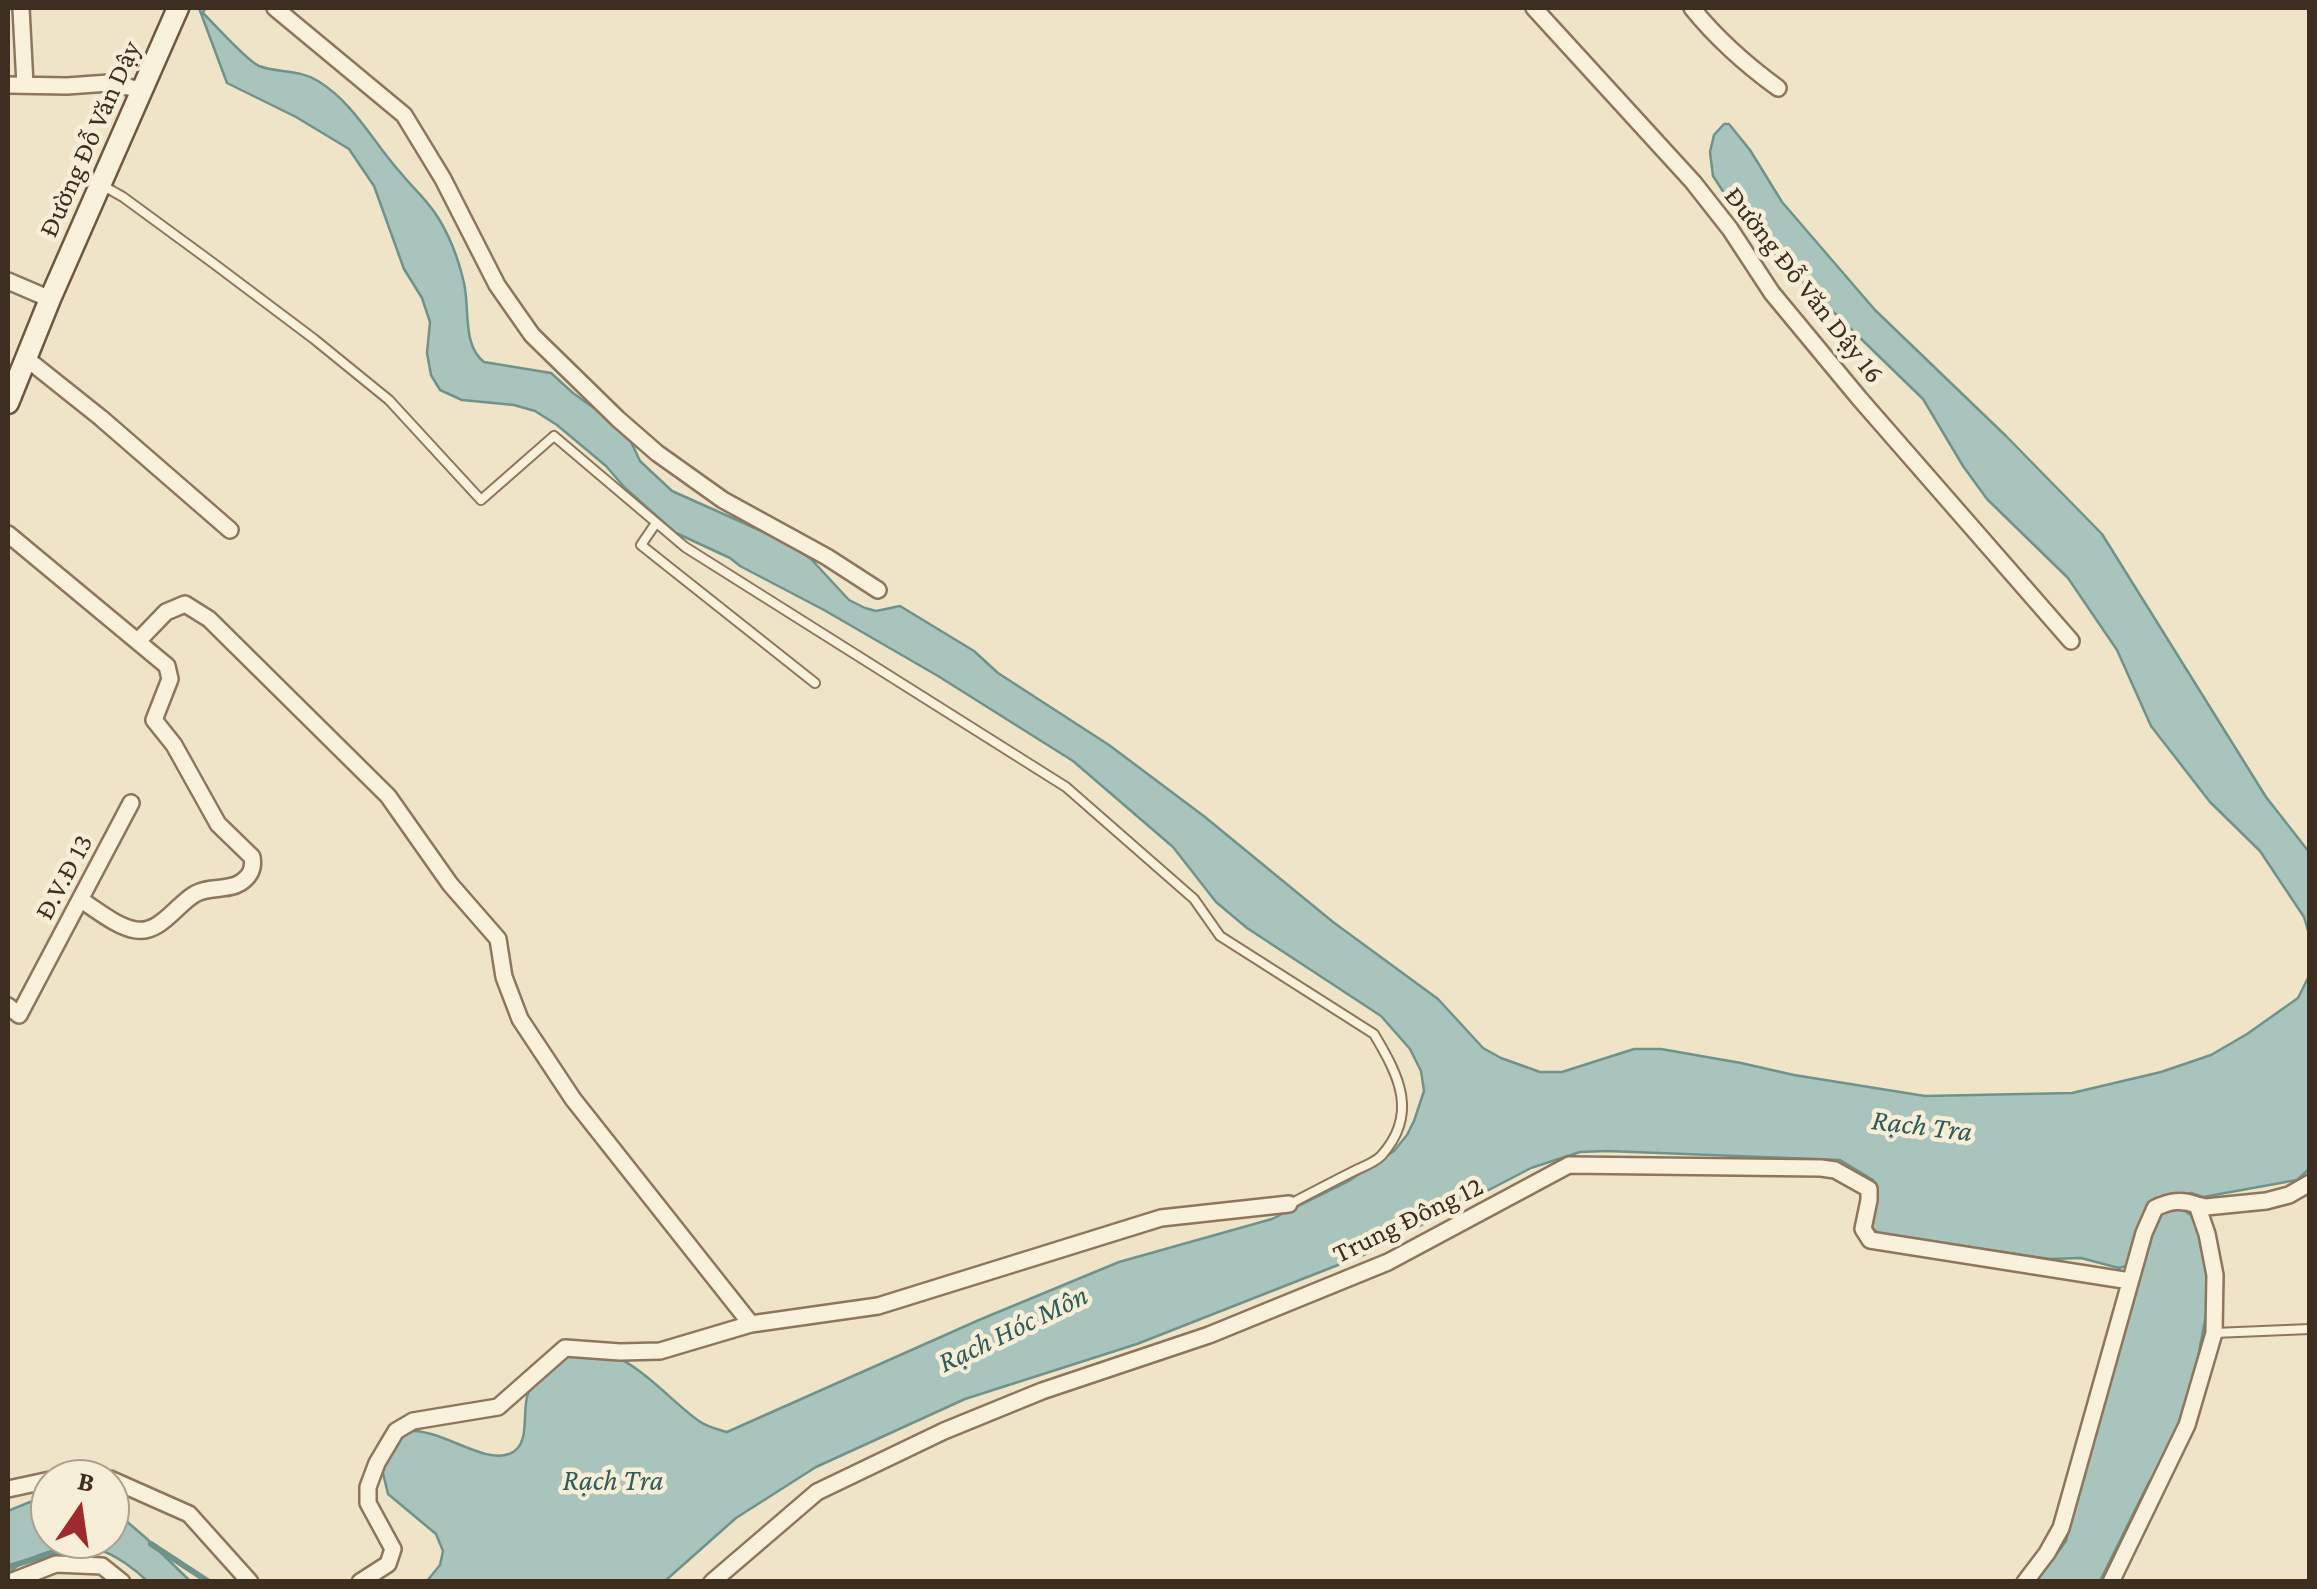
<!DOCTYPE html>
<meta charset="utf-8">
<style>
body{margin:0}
#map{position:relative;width:2317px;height:1589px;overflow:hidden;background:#f0e4c8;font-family:"Crimson Pro",serif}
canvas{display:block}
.frame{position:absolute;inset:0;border:10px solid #3d2e20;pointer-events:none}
.north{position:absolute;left:30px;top:1459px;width:100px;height:100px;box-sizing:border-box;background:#f7eed8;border:2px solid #ada18e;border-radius:50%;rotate:13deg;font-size:28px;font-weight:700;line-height:40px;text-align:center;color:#3d2e20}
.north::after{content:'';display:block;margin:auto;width:35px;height:45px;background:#9e2a2b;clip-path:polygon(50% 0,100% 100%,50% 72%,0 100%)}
</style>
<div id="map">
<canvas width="2317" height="1589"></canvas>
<div class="frame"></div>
<div class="north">B</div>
</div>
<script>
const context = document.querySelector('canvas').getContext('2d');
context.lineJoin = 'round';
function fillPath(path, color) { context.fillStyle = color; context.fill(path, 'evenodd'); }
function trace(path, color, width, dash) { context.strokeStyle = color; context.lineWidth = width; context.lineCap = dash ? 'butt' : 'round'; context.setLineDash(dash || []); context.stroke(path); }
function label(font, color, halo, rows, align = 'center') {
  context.font = font + ' "Crimson Pro",serif'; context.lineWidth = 9; context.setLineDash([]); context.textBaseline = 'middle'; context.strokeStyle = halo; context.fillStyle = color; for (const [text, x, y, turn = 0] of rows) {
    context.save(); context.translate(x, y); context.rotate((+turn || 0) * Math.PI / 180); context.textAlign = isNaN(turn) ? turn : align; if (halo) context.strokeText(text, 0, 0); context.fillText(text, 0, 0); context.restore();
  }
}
const water = new Path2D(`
 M199 8H205L203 13C215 25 247 61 259 66 277 73 299 69 318 81 354 103 373 142 400 172 411 186 425 198 435 213 450 235 458 257 464 283 470 309 462 345 484 362L551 373 573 393 626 431 640 461 672 491 786 542 811 559 849 600 865 608 876 611 900 606 974 651 998 673 1109 745 1205 817 1333 922 1438 999 1483 1048 1501 1058 1540 1072H1562L1634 1049H1661L1741 1063 1794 1075 1925 1096 2072 1093 2161 1072 2211 1055 2247 1034 2298 998 2309 976V1169L2297 1180 2203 1197 2191 1193 2155 1198 2126 1266 2119 1268 2081 1258 2049 1259 1878 1233 1870 1226 1875 1206 1873 1180 1840 1160 1607 1151 1580 1152 1531 1168 1366 1254 1137 1344 965 1399 816 1467 736 1518 665 1581H427L440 1565 443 1551 436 1534 388 1494 382 1469 389 1450 405 1431C440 1427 482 1464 509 1454 533 1446 520 1408 529 1391 533 1383 543 1374 549 1368 555 1361 561 1359 568 1355 616 1332 664 1397 699 1421 707 1427 717 1429 727 1432L979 1320 1119 1262 1272 1219 1347 1182 1394 1151 1407 1135 1414 1121 1424 1091 1421 1071 1410 1049 1381 1016 1247 928 1216 902 1173 847 1073 761 938 676 824 610 740 566 730 558 676 533 625 488 606 466 557 425 535 411 514 405 462 400 440 390 431 375 427 353 430 322 422 298 404 269 374 186 349 149 296 117 227 83Z
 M1724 124H1729L1750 150 1782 202 1875 310 2006 436 2102 534 2266 797 2309 852V934L2304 917 2260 851 2210 802 2151 726 2117 650 2068 578 1987 499 1963 466 1923 399 1785 265 1728 199 1713 176 1710 152 1714 135Z
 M2182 1209 2191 1215 2199 1230 2208 1273V1305L2198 1357 2179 1425 2165 1458 2148 1484 2100 1581 2036 1582 2066 1541 2149 1237 2162 1212Z
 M50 1500V1539H110V1507L146 1538 190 1581H147C135 1569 117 1556 100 1550 72 1540 29 1555 8 1573V1511L30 1502Z`);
const stream = new Path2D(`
 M151 1544 209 1582
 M8 1567 73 1547`);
const service = new Path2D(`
 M100 184 123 197 213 263 314 339 389 400 481 500 554 436 685 547 1066 787 1194 899 1220 936 1374 1034C1399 1076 1419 1114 1381 1156 1374 1163 1362 1167 1354 1171 1332 1182 1311 1193 1290 1204
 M656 523 641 545 815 683
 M2214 1333 2310 1329`);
const minor = new Path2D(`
 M21 8 25 85
 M275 8 404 115 443 179 497 285 532 335 618 419 657 453 723 500 827 557 878 590
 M1534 8 1693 182 1730 229 1772 293 1859 398 2071 641
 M1692 8C1717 39 1745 64 1778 88
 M8 85 67 86 109 83 142 90
 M8 281 50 299
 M27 359 101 418 230 530
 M8 534 167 666 170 679 154 720 174 745 218 824 252 857C254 868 251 876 240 883 227 891 208 886 195 894 177 904 160 934 136 930 117 927 97 910 81 900
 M138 641 166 612 185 604 209 619 388 796 450 884 498 939 504 977 520 1019 573 1099 751 1324
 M8 1006 19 1015 131 803
 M2197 1205 2206 1207 2266 1201 2289 1195 2310 1183
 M53 1479 79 1475 109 1479
 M110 1479 189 1514 250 1582
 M8 1489 50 1480
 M10 1582 56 1564 102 1566 122 1582
 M360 1582 388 1564 393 1549 368 1503V1487L377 1463 396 1431 413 1421 498 1407 565 1348 620 1352 660 1351 751 1324 878 1306 1161 1218 1289 1204
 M712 1582 817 1492 944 1431 1042 1391 1209 1335 1388 1262 1569 1165 1821 1168 1835 1170 1869 1189V1200L1863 1229 1870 1240 2130 1281
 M2025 1582 2047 1553 2061 1528 2144 1233 2155 1208C2170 1201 2181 1199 2197 1205L2207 1234 2215 1275 2214 1333 2187 1425 2111 1582`);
const secondary = new Path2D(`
 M8 403 50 299 178 8`);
const streetNames = [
 ["Đường Đỗ Văn Dậy",90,139,-66],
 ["Đường Đỗ Văn Dậy 16",1804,285,52],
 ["Đ.V.Đ 13",64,877,-62],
 ["Trung Đông 12",1408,1220,-26]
];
const waterNames = [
 ["Rạch Tra",1922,1126,7],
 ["Rạch Hóc Môn",1013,1329,-26],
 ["Rạch Tra",613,1481]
];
fillPath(water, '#a9c4bc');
trace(water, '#6f938a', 2.5);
trace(stream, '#6f938a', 6);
trace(service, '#8d765c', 12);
trace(minor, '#8d765c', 20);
trace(secondary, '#6f573f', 25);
trace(service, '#faf1dc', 8);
trace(minor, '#faf1dc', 15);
trace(secondary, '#faf1dc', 20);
label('28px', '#3d2e20', '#f7eed8', streetNames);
label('italic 30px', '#2f5d5a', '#f7eed8', waterNames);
</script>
